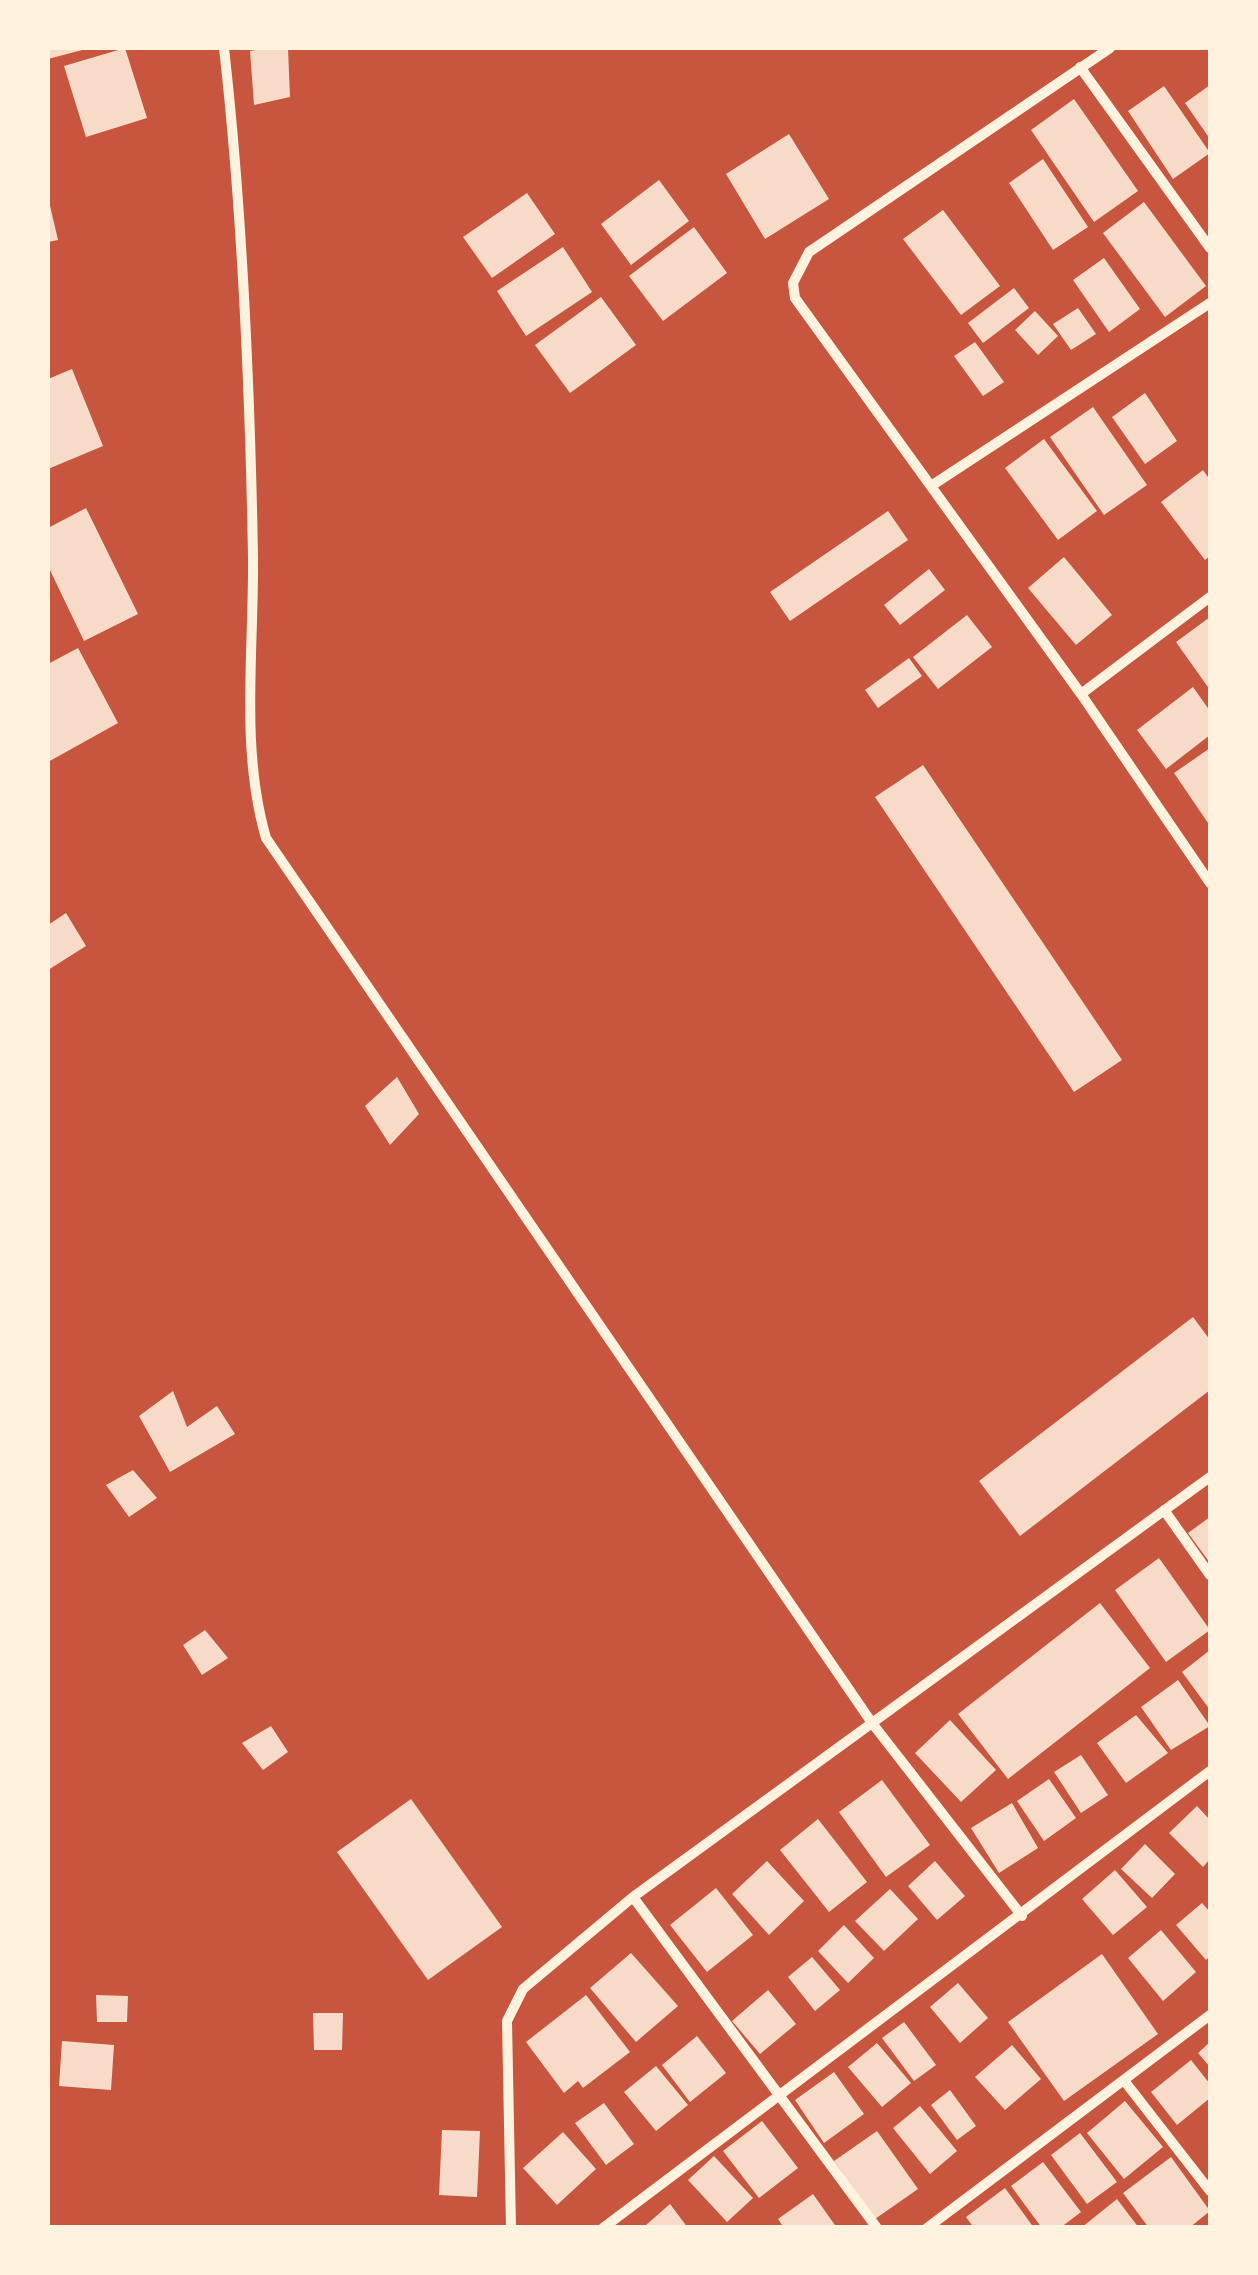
<!DOCTYPE html>
<style>
body{margin:0}
#map{position:relative;width:1258px;height:2275px;overflow:hidden;background:#c8553d;font-family:"PT Sans",sans-serif}
canvas{display:block}
.frame{position:absolute;inset:0;border:50px solid #fff3e0;pointer-events:none}
</style>
<div id="map">
<canvas width="1258" height="2275"></canvas>
<div class="frame"></div>
</div>
<script>
const context = document.querySelector('canvas').getContext('2d');
context.lineJoin = 'round';
function fillPath(path, color) { context.fillStyle = color; context.fill(path, 'evenodd'); }
function trace(path, color, width, dash) { context.strokeStyle = color; context.lineWidth = width; context.lineCap = dash ? 'butt' : 'round'; context.setLineDash(dash || []); context.stroke(path); }
const building = new Path2D(`
 M48 48H86V49L48 59Z
 M125 48 147 118 86 137 64 66Z
 M267 48H288L290 97 254 105 250 51Z
 M1210 85V139L1185 103Z
 M1164 86 1210 153 1173 179 1128 111Z
 M1074 99 1138 191 1094 222 1031 130Z
 M789 134 829 199 765 239 726 174Z
 M1043 159 1088 227 1053 250 1009 183Z
 M659 180 689 221 631 265 601 224Z
 M527 193 555 234 492 278 463 237Z
 M48 197 58 240 48 242Z
 M1144 202 1206 286 1165 317 1103 233Z
 M943 210 1000 286 961 315 903 239Z
 M694 227 727 273 663 321 629 276Z
 M563 247 592 292 526 336 497 291Z
 M1104 258 1140 309 1109 332 1073 280Z
 M1014 288 1029 308 983 343 968 323Z
 M601 297 636 345 570 393 535 345Z
 M1078 308 1096 334 1071 350 1053 324Z
 M1035 311 1058 336 1038 355 1015 330Z
 M975 342 1004 382 983 396 954 356Z
 M72 369 103 446 48 469V379Z
 M1145 393 1177 441 1145 464 1112 417Z
 M1093 407 1147 485 1104 515 1050 437Z
 M1044 439 1097 511 1058 540 1005 468Z
 M1203 470 1210 480V556L1205 560 1161 502Z
 M86 508 138 614 84 641 48 566V528Z
 M888 511 908 540 790 621 770 592Z
 M1064 557 1112 615 1076 645 1028 588Z
 M929 569 945 590 900 625 884 605Z
 M967 615 992 647 938 689 913 657Z
 M1210 617V690L1176 642Z
 M78 648 118 723 48 762V664Z
 M909 658 922 676 878 708 865 690Z
 M1193 687 1210 711V735L1166 769 1137 730Z
 M1210 748V826L1174 773Z
 M923 765 1122 1060 1074 1092 875 797Z
 M66 913 86 946 48 970V925Z
 M397 1077 419 1114 390 1145 365 1106Z
 M1193 1317 1210 1340V1390L1020 1536 979 1481Z
 M173 1391 187 1427 217 1406 235 1434 170 1472 139 1416Z
 M133 1470 157 1498 129 1517 106 1485Z
 M1210 1517V1563L1188 1533Z
 M1159 1558 1210 1630 1166 1662 1115 1590Z
 M1100 1603 1150 1668 1008 1779 958 1714Z
 M205 1630 228 1658 202 1675 183 1645Z
 M1210 1650V1710L1182 1672Z
 M1178 1680 1210 1726 1171 1750 1141 1707Z
 M1136 1715 1168 1753 1126 1783 1097 1743Z
 M950 1720 996 1770 961 1802 915 1753Z
 M271 1726 288 1752 263 1770 242 1743Z
 M1081 1755 1108 1795 1081 1813 1054 1772Z
 M1049 1779 1076 1818 1044 1841 1017 1801Z
 M882 1780 930 1845 886 1877 839 1812Z
 M411 1799 502 1927 428 1980 337 1852Z
 M1012 1803 1038 1848 999 1873 971 1828Z
 M1197 1806 1210 1820V1859L1203 1867 1169 1833Z
 M818 1819 867 1882 829 1912 780 1850Z
 M1145 1844 1175 1874 1152 1898 1121 1869Z
 M767 1861 804 1901 769 1935 732 1894Z
 M935 1861 965 1896 937 1920 908 1886Z
 M1115 1870 1147 1907 1113 1935 1082 1899Z
 M716 1888 753 1935 707 1972 670 1925Z
 M890 1889 918 1919 884 1951 855 1921Z
 M1202 1903 1210 1912V1956L1206 1960 1176 1925Z
 M844 1925 874 1958 848 1983 818 1951Z
 M1161 1930 1196 1972 1163 2001 1128 1958Z
 M631 1953 678 2006 636 2042 590 1988Z
 M1102 1954 1158 2034 1064 2101 1008 2022Z
 M812 1957 840 1990 815 2011 788 1977Z
 M958 1983 988 2018 960 2043 930 2007Z
 M768 1990 796 2024 760 2054 732 2021Z
 M96 1995 128 1996 127 2022H97Z
 M586 1995 630 2052 583 2088 578 2081 564 2093 526 2042Z
 M313 2013H343L342 2050H314Z
 M904 2022 936 2065 914 2081 882 2038Z
 M697 2036 726 2073 690 2102 662 2065Z
 M62 2041 114 2045 111 2090 59 2086Z
 M1210 2042V2067L1198 2053Z
 M877 2043 911 2083 882 2107 848 2067Z
 M1012 2045 1041 2079 1005 2110 975 2077Z
 M1191 2060 1210 2084V2098L1177 2125 1151 2092Z
 M656 2066 688 2105 656 2131 624 2092Z
 M834 2072 864 2114 824 2143 795 2100Z
 M950 2090 976 2126 957 2140 931 2105Z
 M1125 2101 1163 2147 1124 2179 1087 2133Z
 M604 2103 634 2144 606 2165 575 2123Z
 M920 2106 957 2151 930 2174 893 2128Z
 M762 2121 798 2168 759 2198 723 2151Z
 M442 2130 480 2131 477 2197 439 2195Z
 M877 2131 918 2189 875 2219 834 2161Z
 M563 2132 596 2169 557 2205 523 2168Z
 M1080 2133 1117 2182 1087 2204 1051 2155Z
 M714 2156 753 2198 727 2222 688 2180Z
 M1171 2157 1210 2211 1189 2228H1149L1123 2193Z
 M1043 2162 1081 2212 1060 2228H1042L1011 2186Z
 M1005 2188 1034 2228H974L966 2217Z
 M813 2194 837 2228H784L778 2219Z
 M1117 2199 1139 2228H1081Z
 M670 2204 688 2228H648L646 2225Z`);
const minor = new Path2D(`
 M224 48C243 217 250 387 253 557 254 650 240 749 266 838L872 1723 1022 1916
 M1110 48 809 252 793 283 795 298 1081 694 1210 883
 M1080 67 1210 248
 M931 486 1210 303
 M1081 694 1210 597
 M1164 1510 1210 1575
 M633 1897 877 2228
 M1126 2083 1210 2191
 M511 2228 507 2021 523 1989 633 1897 1210 1477
 M603 2228 1210 1771
 M927 2228 1210 2015`);
fillPath(building, '#f7dbc8');
trace(minor, '#fff3e0', 10);
</script>
